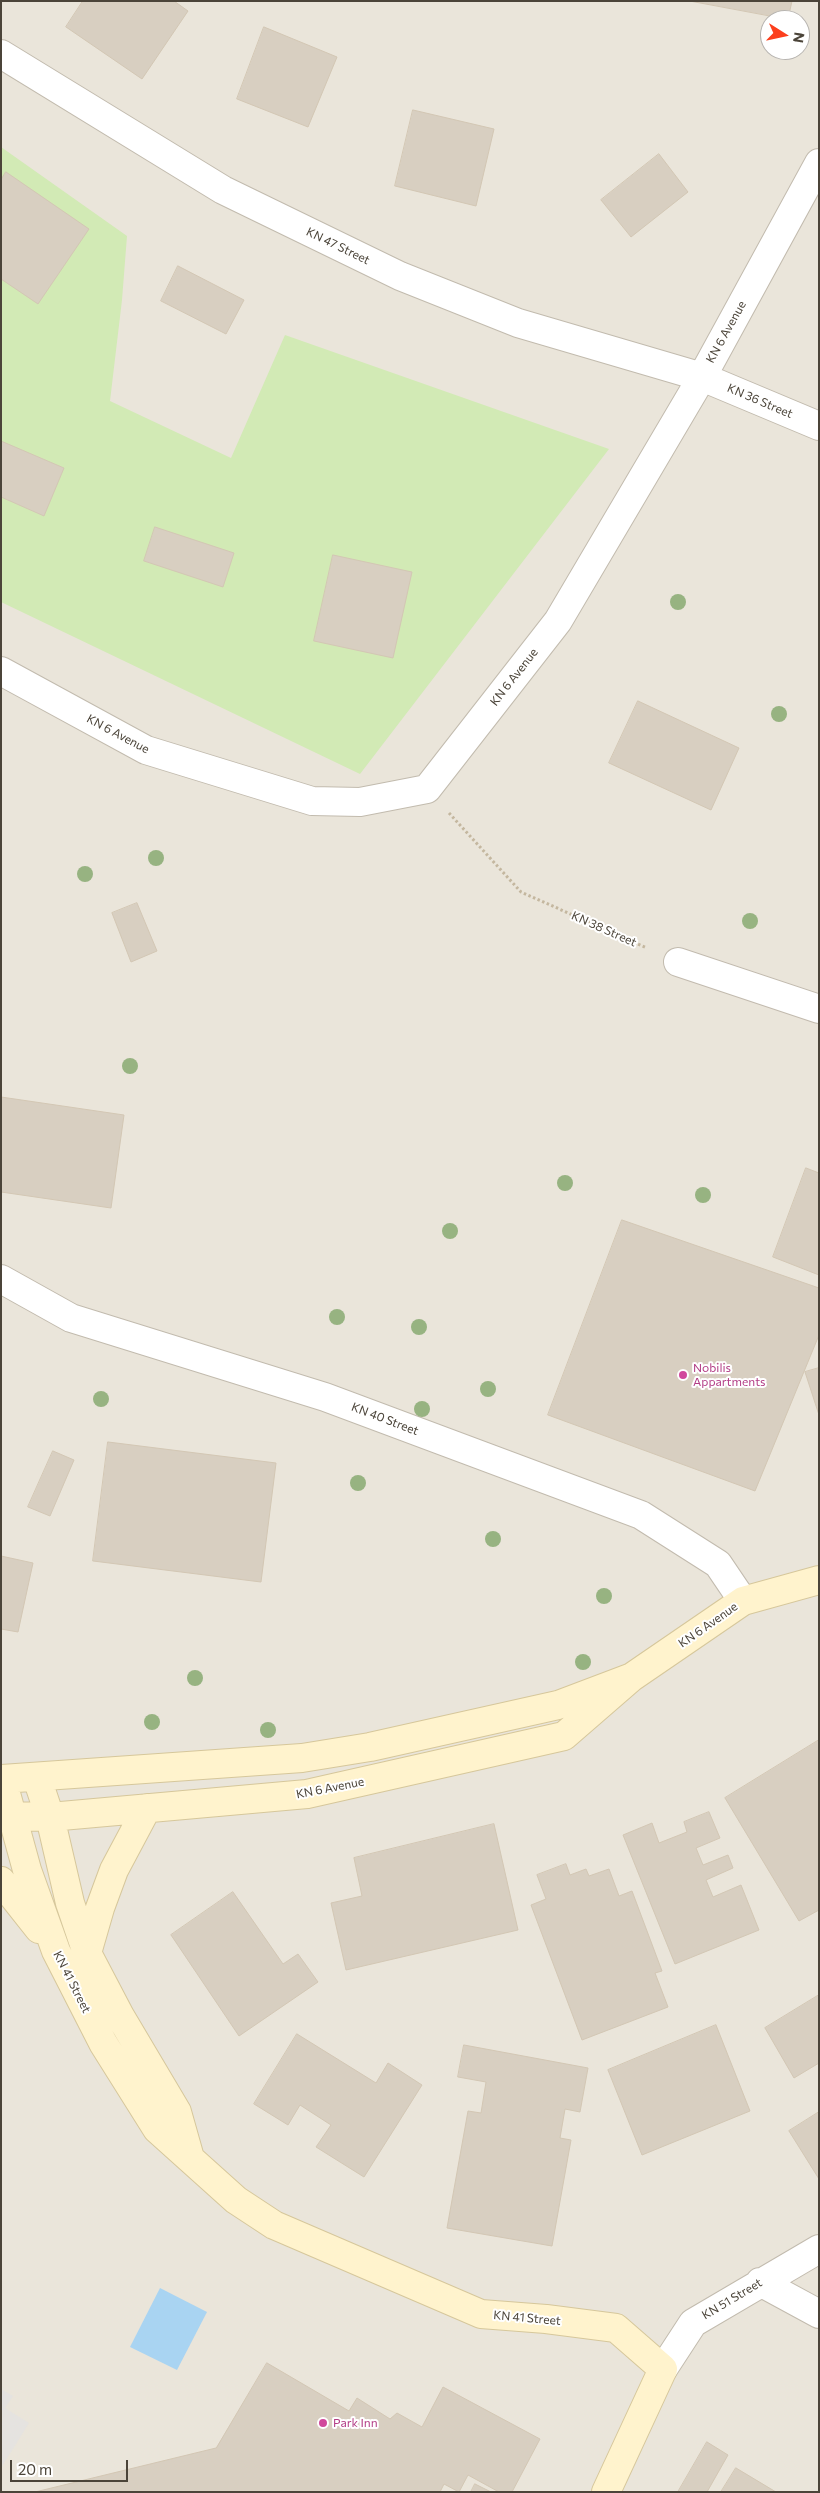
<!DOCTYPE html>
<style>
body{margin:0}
#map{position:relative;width:820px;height:2493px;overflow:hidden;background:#f6f3ec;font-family:Commissioner,sans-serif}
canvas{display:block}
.frame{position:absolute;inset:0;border:2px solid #4b4439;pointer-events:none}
.north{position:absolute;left:760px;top:10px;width:50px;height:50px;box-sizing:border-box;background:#fff;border:1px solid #b7b4b0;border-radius:50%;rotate:100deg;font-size:14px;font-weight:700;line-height:20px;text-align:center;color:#4b4439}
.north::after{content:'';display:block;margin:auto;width:18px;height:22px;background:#fc3f1d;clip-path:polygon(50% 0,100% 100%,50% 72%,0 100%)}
.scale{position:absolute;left:10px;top:2460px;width:118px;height:22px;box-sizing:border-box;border:2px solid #4b4439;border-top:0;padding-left:6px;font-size:15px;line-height:18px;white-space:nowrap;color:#4b4439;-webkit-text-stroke:4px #fff;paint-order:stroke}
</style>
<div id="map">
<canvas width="820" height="2493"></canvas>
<div class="frame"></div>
<div class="north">N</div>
<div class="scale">20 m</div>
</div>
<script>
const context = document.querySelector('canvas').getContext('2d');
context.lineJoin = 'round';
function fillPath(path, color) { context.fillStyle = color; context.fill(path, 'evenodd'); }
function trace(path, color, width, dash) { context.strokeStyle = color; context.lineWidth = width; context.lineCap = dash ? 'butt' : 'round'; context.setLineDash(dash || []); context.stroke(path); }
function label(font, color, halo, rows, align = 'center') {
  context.font = font + ' Commissioner,sans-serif'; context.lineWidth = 4; context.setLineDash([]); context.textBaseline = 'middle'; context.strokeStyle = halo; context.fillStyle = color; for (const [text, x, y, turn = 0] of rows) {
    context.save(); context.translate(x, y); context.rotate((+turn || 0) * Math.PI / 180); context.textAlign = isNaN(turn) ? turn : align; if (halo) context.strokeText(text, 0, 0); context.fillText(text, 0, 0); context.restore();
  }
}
const residential = new Path2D(`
 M1 1H819V2492H1ZM770 20H800V50H770Z`);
const green = new Path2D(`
 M1 147 127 236 122 300 110 401 231 458 285 335 609 449 360 774 1 602Z`);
const parking = new Path2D(`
 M1 2389 13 2396 5 2408 29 2423 1 2468Z`);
const water = new Path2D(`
 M160 2288 207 2312 177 2370 130 2347Z`);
const building = new Path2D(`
 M83 1H174L188 11 142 79 66 27Z
 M690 1H792L788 19Z
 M264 27 337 57 308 127 237 99Z
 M413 110 494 129 476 206 395 186Z
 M659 154 688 192 631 237 601 200Z
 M6 172 89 229 38 304 1 279V180Z
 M178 266 244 300 226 334 161 301Z
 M1 441 64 468 44 516 1 497Z
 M155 527 234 553 223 587 144 561Z
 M333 555 412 572 393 658 314 641Z
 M638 701 739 748 711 810 609 763Z
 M137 903 157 951 131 962 112 913Z
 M1 1097 124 1115 111 1208 1 1192Z
 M806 1168 819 1173V1275L773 1257Z
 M622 1220 819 1288V1335L755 1491 548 1415Z
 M819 1368V1415L805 1372Z
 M108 1442 276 1463 261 1582 93 1561Z
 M53 1451 74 1460 50 1516 28 1507Z
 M1 1556 33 1563 18 1632 1 1629Z
 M819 1740V1910L799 1921 725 1798Z
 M709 1812 720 1838 696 1848 703 1865 728 1855 733 1868 706 1880 713 1897 741 1885 759 1930 675 1964 623 1835 652 1823 659 1843 687 1832 684 1822Z
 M494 1824 518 1930 346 1970 331 1903 362 1896 354 1858Z
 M566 1864 570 1875 586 1869 589 1876 609 1869 619 1896 632 1891 662 1971 655 1973 668 2007 582 2040 531 1905 546 1899 537 1875Z
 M233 1892 283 1964 298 1954 318 1982 239 2036 171 1935Z
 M819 1995V2063L794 2078 765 2028Z
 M716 2025 750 2111 642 2155 608 2070Z
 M297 2034 376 2083 388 2063 422 2085 364 2177 316 2147 331 2125 300 2105 288 2125 254 2104Z
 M464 2045 588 2068 580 2112 565 2109 560 2138 571 2140 552 2246 447 2228 468 2111 481 2113 486 2082 458 2077Z
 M819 2112V2179L789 2131Z
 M267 2363 349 2411 357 2398 390 2419 397 2413 422 2427 443 2387 540 2439 512 2492H499L468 2475 459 2492 444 2484 440 2492H35L216 2448Z
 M707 2442 728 2455 707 2492H678Z
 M736 2468 776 2492H721Z
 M475 2484 491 2492H471Z`);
const path = new Path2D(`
 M449 813 521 892 647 948`);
const street = new Path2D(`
 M1 54 223 190 400 276 518 323 702 377 819 426
 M1 671 146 750 312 801 360 802 427 789 558 621 702 377 819 163
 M678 962 819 1009
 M1 1279 71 1318 325 1397 641 1515 718 1564 743 1601
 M760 2282 819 2314
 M663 2369 693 2323 819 2249`);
const secondary = new Path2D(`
 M37 1778 50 1817 70 1903 87 1953 120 2016 177 2112 190 2158
 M11 1816 50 1817 307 1794 564 1736 632 1677 743 1601 819 1580
 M1 1881 39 1929
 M87 1953 100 1908 114 1870 147 1808
 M606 2492 663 2369 616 2328 546 2319 481 2314 274 2225 236 2200 157 2129 103 2043 56 1951 27 1870 2 1779 302 1758 370 1747 558 1705 632 1677`);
const trees = [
 [678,602],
 [779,714],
 [156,858],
 [85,874],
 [750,921],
 [130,1066],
 [565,1183],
 [703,1195],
 [450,1231],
 [337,1317],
 [419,1327],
 [488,1389],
 [101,1399],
 [422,1409],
 [358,1483],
 [493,1539],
 [604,1596],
 [583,1662],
 [195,1678],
 [152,1722],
 [268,1730]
];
const markers = [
 [683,1375,5,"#d1479c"],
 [323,2423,5,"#d1479c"]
];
const streetNames = [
 ["KN 47 Street",338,246,26],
 ["KN 6 Avenue",726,332,-61],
 ["KN 36 Street",760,401,23],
 ["KN 6 Avenue",514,677,-52],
 ["KN 6 Avenue",118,734,28],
 ["KN 38 Street",604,929,24],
 ["KN 40 Street",385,1419,21],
 ["KN 6 Avenue",708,1625,-35],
 ["KN 6 Avenue",330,1788,-11],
 ["KN 41 Street",72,1982,63],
 ["KN 51 Street",732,2299,-31],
 ["KN 41 Street",527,2318,5]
];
const hotelNames = [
 ["Nobilis",693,1368],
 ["Appartments",693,1382],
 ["Park Inn",333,2423]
];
fillPath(residential, '#eae5da');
fillPath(green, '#d2eab5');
fillPath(parking, '#e5e3e0');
fillPath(water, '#a9d4f2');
fillPath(building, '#d8cfc1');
trace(building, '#d3c7b4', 1);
trace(street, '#c2bbae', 30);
trace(secondary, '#d6c79b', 30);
trace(path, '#c4b79f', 3, [2.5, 2.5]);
trace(street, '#fff', 28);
trace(secondary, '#fff3cd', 28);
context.fillStyle = '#97b381';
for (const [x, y] of trees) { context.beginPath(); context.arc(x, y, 8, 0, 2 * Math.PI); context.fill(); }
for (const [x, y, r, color] of markers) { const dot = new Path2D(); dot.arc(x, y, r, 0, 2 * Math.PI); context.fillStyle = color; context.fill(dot); trace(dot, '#fff', 2); }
label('12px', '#4b4439', '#fff', streetNames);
label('12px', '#b23c85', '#fff', hotelNames, 'left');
</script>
